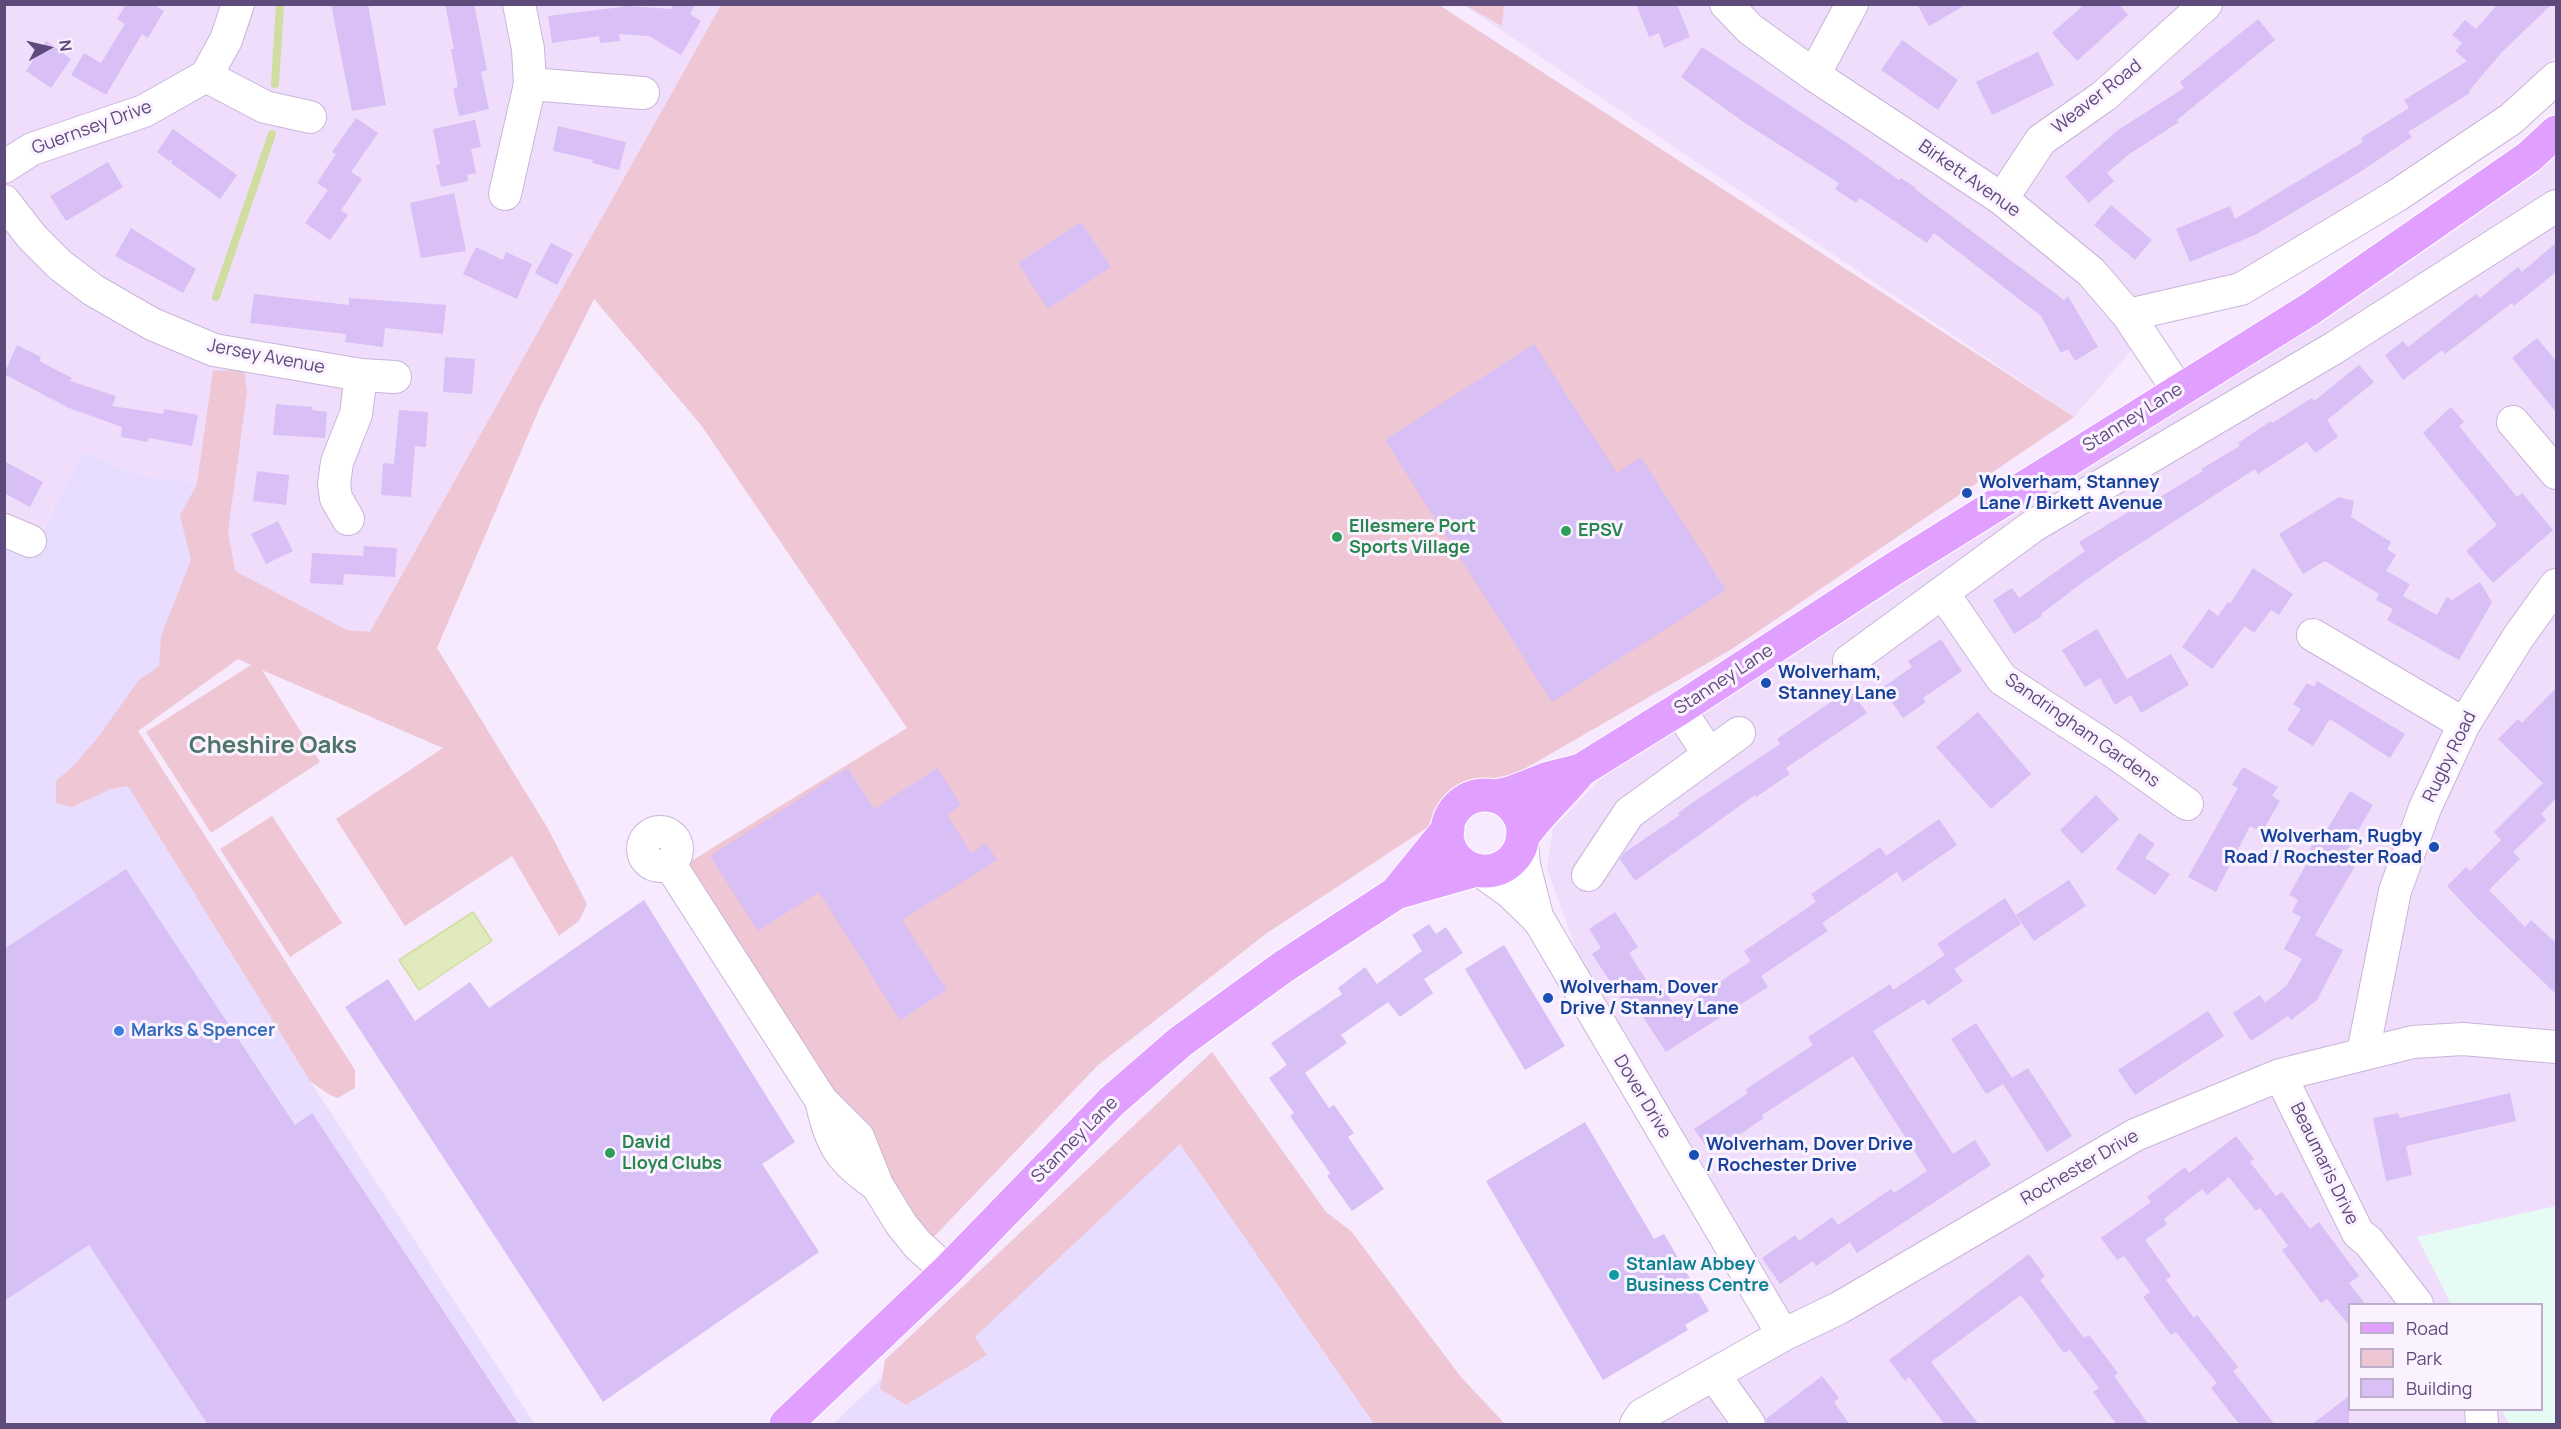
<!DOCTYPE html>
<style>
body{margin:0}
#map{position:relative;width:2561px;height:1429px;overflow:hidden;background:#f7eafe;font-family:Manrope,sans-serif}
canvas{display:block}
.frame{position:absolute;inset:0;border:6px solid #5f4a7c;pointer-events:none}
.legend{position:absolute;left:2348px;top:1303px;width:195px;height:108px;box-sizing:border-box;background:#fbf2ff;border:2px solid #bdafcb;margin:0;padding:8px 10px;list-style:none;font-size:18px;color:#5f4a7c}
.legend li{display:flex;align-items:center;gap:12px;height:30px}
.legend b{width:30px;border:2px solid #bdafcb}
.north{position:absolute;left:18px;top:18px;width:60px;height:60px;-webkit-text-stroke:4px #fbf2ff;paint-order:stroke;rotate:82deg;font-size:16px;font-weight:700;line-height:24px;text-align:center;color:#5f4a7c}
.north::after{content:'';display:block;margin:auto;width:21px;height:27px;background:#5f4a7c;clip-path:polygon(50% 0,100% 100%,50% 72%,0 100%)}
</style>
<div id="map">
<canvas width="2561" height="1429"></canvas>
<div class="frame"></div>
<ul class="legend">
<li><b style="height:8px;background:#e1a0ff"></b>Road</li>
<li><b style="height:16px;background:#eec6d4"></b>Park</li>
<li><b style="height:16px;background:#d8bff6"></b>Building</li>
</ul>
<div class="north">N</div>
</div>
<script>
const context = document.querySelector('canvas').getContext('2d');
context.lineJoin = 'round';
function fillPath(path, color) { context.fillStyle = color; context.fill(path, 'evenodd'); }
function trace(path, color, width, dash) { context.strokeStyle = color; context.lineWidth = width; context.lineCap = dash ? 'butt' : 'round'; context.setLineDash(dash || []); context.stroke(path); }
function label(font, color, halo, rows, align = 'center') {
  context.font = font + ' Manrope,sans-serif'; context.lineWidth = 6; context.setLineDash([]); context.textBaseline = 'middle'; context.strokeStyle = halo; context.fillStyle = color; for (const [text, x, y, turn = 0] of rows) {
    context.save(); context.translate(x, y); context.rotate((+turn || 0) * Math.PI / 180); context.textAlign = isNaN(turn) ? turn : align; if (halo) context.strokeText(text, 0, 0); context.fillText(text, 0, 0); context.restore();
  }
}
const residential = new Path2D(`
 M2556 4V56L2504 105 2460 136 2150 329 2074 417 1464 5Z
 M4 5H721L601 220 381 664 208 590 224 488 135 474 82 451 31 551 5 549Z
 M2556 141V1424H1659L1777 1350 1608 1040 1547 868 1553 828 1611 768ZM2350 1304H2542V1410H2350Z`);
const commercial = new Path2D(`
 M82 451 135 474 224 488 208 590 114 762 310 1081 535 1424H5V542L32 551Z
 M1198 1095 1416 1424H833L931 1331Z`);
const education = new Path2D(`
 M2556 1206V1424H2509L2502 1410H2542V1304H2451L2417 1237Z`);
const green = new Path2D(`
 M721 5H1439L2074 417 1732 649 1457 808 1267 933 1098 1065 928 1243 688 863 907 728 701 425 594 299 540 407 437 648 547 827 587 904 579 921 559 936 512 856 405 926 336 819 443 748 262 670 320 762 211 833 146 732 251 665 238 659 138 731 355 1070V1088L338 1098 328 1094 310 1081 128 786 111 789 72 807 56 803V781L72 767 96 740 139 680 159 666 161 636 191 560 180 516 197 484 213 371 244 370 247 393 228 531 235 571 347 630 370 632Z
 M1465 5H1504L1502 26Z
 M272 816 342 923 290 957 220 849Z
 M1212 1052 1326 1212 1351 1231 1461 1377 1505 1424H1374L1180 1144 975 1337 987 1355 906 1405 880 1389 885 1360Z`);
const water = new Path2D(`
 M473 912 492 941 419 990 399 960Z`);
const stream = new Path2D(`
 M275 84 280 4
 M216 297 272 134`);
const building = new Path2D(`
 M126 4H153L164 11 148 38 142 34 106 95 71 75 84 53 101 63 125 24 117 19Z
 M331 4H368L386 105 352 111Z
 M445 4H474L487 70 481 72 489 109 459 116 453 89 458 87 451 49H454Z
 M673 4H696L690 14 701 21 681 55 649 36 619 34 620 41 600 43 599 36 552 43 548 16 629 6 671 9Z
 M1636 4H1677L1690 37 1664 48 1659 33 1649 37Z
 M1917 4H1967L1929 26Z
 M2085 4H2119L2128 15 2077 61 2052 33Z
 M2498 4H2552L2502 52 2469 91 2470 93 2408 132 2412 137 2357 174 2255 235 2190 262 2176 229 2230 206 2235 219 2363 142 2361 138 2409 108 2404 100 2467 61 2455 51 2462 43 2452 35 2465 20 2476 29Z
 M2258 19 2275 40 2177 120 2179 122 2128 155 2107 173 2114 181 2089 203 2065 177 2118 130 2184 88 2180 82Z
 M1902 40 1958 80 1938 110 1881 70Z
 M46 41 71 59 51 88 26 71Z
 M1702 47 1850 145 1899 180 1901 178 1916 188 1915 189 2064 300 2068 296 2098 347 2075 361 2068 349 2061 353 2041 316 1934 233 1927 243 1860 198 1856 203 1835 189 1839 183 1745 123 1681 77Z
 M2038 52 2054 85 1992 115 1976 82Z
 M356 118 378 133 351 172 362 179 341 210 348 215 330 240 305 223 328 190 317 183 336 154 332 152Z
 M475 120 481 147 471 149 476 173 467 175 468 181 441 187 436 165 440 164 433 129Z
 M558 126 626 142 619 170 592 163 593 160 553 151Z
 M173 129 237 175 220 199 171 163 173 159 169 161 157 152Z
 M108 162 123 187 66 221 50 196Z
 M454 193 466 251 421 258 410 203Z
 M2111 205 2152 240 2135 260 2094 225Z
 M1081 222 1111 267 1048 309 1018 263Z
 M131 228 196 269 183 293 115 256Z
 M551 243 573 254 557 285 535 273Z
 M2556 243V272L2514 306 2512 303 2445 354 2442 350 2403 380 2385 355 2403 341 2408 347 2476 294 2480 298 2518 267 2522 272Z
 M476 247 503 260 506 252 532 264 517 299 463 274Z
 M254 294 349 305V298L446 305 443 334 385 328 383 347 345 342 346 334 250 323Z
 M2537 338 2556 361V412L2512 358Z
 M1534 344 1617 473 1641 457 1726 590 1552 702 1385 440Z
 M17 345 41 357 39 361 72 378 70 381 116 396 112 406 163 414 164 409 198 415 192 446 149 438 148 442 121 437 122 427 69 408 4 374Z
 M445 357 475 359 472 394 443 392Z
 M2359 365 2374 382 2327 420 2338 437 2315 453 2307 442 2258 474 2255 469 2119 557 2083 582 2041 614 2042 616 2014 634 1993 600 2012 588 2019 598 2085 551 2079 542 2148 500 2150 503 2203 471 2201 469 2240 446 2238 443 2271 421 2272 423 2312 398 2314 401Z
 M276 404 312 407V410L327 412 325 438 273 435Z
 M2451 407 2464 422 2459 426 2517 497 2522 493 2553 530 2493 583 2466 551 2497 525 2423 433Z
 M399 410 428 412 426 447 415 446 411 497 381 495 383 463 394 464Z
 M4 461 43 482 30 507 4 493Z
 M257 471 289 475 286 505 253 501Z
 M2339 497 2354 501 2351 517 2391 542 2387 549 2396 555 2386 571 2410 584 2403 596 2437 615 2447 597 2452 600 2480 582 2492 602 2459 660 2387 620 2393 609 2376 600 2379 594 2325 561 2303 574 2279 534Z
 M278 521 293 551 266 564 251 534Z
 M364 546 397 548 395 577 344 574 343 585 310 583 312 553 363 556Z
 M2253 568 2293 594 2279 615 2271 610 2254 633 2245 626 2212 669 2182 647 2209 609 2218 616 2228 602 2230 604Z
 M2097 629 2127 679 2171 654 2189 685 2141 713 2131 695 2115 705 2100 678 2085 687 2062 650Z
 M1941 639 1962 671 1923 698 1926 702 1903 718 1882 688 1912 667 1908 661Z
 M2317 681 2405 734 2390 758 2330 719 2313 746 2287 730 2301 709 2293 704 2307 683 2314 687Z
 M2556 688V798L2541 814 2546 820 2513 852 2520 859 2489 890 2525 927 2531 920 2556 943V994L2477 918 2447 886 2466 867 2470 871 2501 840 2494 832 2543 783 2498 739 2518 719 2522 723Z
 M1850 689 1867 713 1786 768 1790 774 1756 797 1755 795 1635 881 1620 859 1625 852 1680 815 1678 813 1695 801 1780 744 1777 739Z
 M1978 712 2031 774 1991 809 1936 747Z
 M2243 767 2278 787 2272 796 2280 801 2262 832 2250 826 2216 892 2188 877 2238 788 2232 785Z
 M848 768 874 809 937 768 961 805 947 815 971 853 986 843 997 860 902 920 947 990 900 1020 819 892 758 931 710 856Z
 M2350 791 2373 805 2349 846 2362 854 2315 935 2343 950 2317 1000 2291 1020 2288 1016 2251 1041 2233 1013 2260 995 2265 1003 2287 985 2302 959 2284 949 2301 917 2292 912 2298 900 2289 895 2311 856 2307 854 2321 830 2325 833Z
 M2096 795 2119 819 2082 854 2060 830Z
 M1939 819 1957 845 1903 882 1897 872 1822 923 1828 931 1761 976 1768 987 1666 1052 1633 1002 1626 1006 1592 954 1601 948 1589 929 1615 912 1638 947 1629 953 1652 989 1660 984 1678 1010 1751 961 1758 972 1744 951 1816 902 1811 894 1880 847 1886 856Z
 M2139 833 2155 844 2145 858 2170 874 2155 895 2116 869Z
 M126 869 295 1125 312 1113 519 1425H208L89 1245 4 1301V949Z
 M2069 880 2086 906 2034 941 2016 915Z
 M2005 898 2021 924 1954 969 1963 981 1928 1005 1924 999 1873 1031 1953 1154 1975 1140 1991 1165 1857 1253 1850 1242 1816 1266 1813 1261 1780 1284 1762 1258 1795 1235 1799 1241 1832 1217 1838 1225 1891 1189 1894 1193 1927 1171 1853 1056 1762 1115 1764 1118 1711 1154 1694 1129 1748 1093 1746 1089 1813 1045 1808 1037 1890 984 1893 990 1945 955 1937 944Z
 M644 900 795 1142 762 1164 819 1252 603 1402 345 1007 388 979 415 1021 470 982 489 1008Z
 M1429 924 1436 934 1446 927 1463 953 1424 979 1433 993 1400 1017 1388 1002 1341 1035 1347 1043 1305 1073 1329 1108 1334 1105 1354 1133 1348 1137 1384 1189 1352 1211 1327 1176 1330 1173 1290 1116 1294 1113 1269 1078 1287 1065 1271 1043 1342 994 1338 988 1365 967 1377 984 1422 951 1412 935Z
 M1504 945 1565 1046 1525 1070 1465 969Z
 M2208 1011 2224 1036 2135 1095 2118 1070Z
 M1976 1023 2012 1078 2028 1068 2072 1136 2047 1152 2003 1084 1986 1094 1951 1039Z
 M2510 1093 2516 1121 2406 1146 2412 1175 2386 1181 2373 1118 2398 1113 2400 1118Z
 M1585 1122 1654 1239 1664 1234 1709 1311 1685 1325 1688 1330 1603 1380 1486 1181Z
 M2236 1136 2254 1159 2250 1162 2276 1196 2282 1192 2310 1229 2319 1222 2330 1237 2359 1276 2349 1283 2366 1305H2349V1325L2327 1299 2321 1303 2282 1250 2288 1246 2260 1208 2256 1211 2229 1177 2207 1195 2202 1189 2164 1219 2167 1224 2145 1240 2171 1276 2166 1280 2194 1318 2197 1315 2238 1367 2233 1371 2275 1425H2240L2211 1388 2217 1383 2176 1332 2171 1335 2143 1297 2150 1292 2124 1256 2117 1260 2101 1238 2151 1202 2147 1197 2185 1167 2189 1173Z
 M2029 1254 2045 1276 2040 1280 2084 1338 2089 1335 2118 1373 2114 1376 2149 1425H2117L2093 1392 2099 1388 2070 1350 2064 1353 2021 1295 1931 1362 1979 1425H1945L1909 1377 1905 1381 1889 1360Z
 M1822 1376 1839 1398 1834 1402 1850 1425H1767L1766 1419Z
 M2349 1396V1425H2311Z`);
const minor = new Path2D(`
 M519 4 528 49 530 84 643 93
 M1726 4 1750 29 1814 75 2002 199 2091 272 2128 315 2178 390
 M1814 75 1852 4
 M206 76 265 107 310 117
 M4 167 32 149 144 111 206 76 226 40 238 4
 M505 194 530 84
 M2002 199 2041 140 2104 96 2206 4
 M4 201 32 237 60 265 93 290 152 324 214 350 361 375 395 377
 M2128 315 2241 289 2396 196 2511 119 2556 78
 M2513 422 2556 473
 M348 519 336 498 334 484 337 462 356 414 361 375
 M4 530 30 541
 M1943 593 2002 679 2114 752 2187 804
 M2313 635 2464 724
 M1849 661 2033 526 2334 348 2556 206
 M1679 709 1709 754
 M643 849a17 17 0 1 1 34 0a17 17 0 1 1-34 0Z
 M1522 842 1524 865 1538 920
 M669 863 821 1100 858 1137 877 1185 901 1224 918 1245 947 1271
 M1479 870 1510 892 1539 920 1783 1335
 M1588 875 1629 813 1739 733
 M2363 1053 2395 891 2425 808 2464 724 2519 636 2556 585
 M2280 1075 2358 1233 2369 1242 2417 1304
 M822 1104C831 1145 841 1160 875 1184
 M1714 1375 1749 1424
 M2481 1410 2482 1424
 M1636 1424 1642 1415 1783 1335 1839 1308 2135 1135 2280 1075 2413 1042 2463 1039 2556 1047`);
const major = new Path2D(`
 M1447 833a38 38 0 1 1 76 0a38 38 0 1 1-76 0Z
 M1495 796 1513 792 1549 778 1581 770 1679 709 1892 570 2310 309 2529 157 2556 132
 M1522 838C1539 813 1562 794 1581 770
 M1396 893 1448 829
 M786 1424 947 1271 1112 1101 1180 1042 1283 967 1396 893 1477 870`);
const markers = [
 [1967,493,6,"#1a4fb4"],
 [1566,531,6,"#2e9e5b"],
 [1337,537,6,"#2e9e5b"],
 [1766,683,6,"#1a4fb4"],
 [2434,847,6,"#1a4fb4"],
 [1548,998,6,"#1a4fb4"],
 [119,1031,6,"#3f7fe0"],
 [610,1153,6,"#2e9e5b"],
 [1694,1155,6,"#1a4fb4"],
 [1614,1275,6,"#0f9aa8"]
];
const streetNames = [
 ["Weaver Road",2097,97,-38],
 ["Guernsey Drive",92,128,-20],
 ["Birkett Avenue",1969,179,35],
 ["Jersey Avenue",266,357,11],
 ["Stanney Lane",2133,418,-32],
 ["Stanney Lane",1724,680,-33],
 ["Sandringham Gardens",2082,731,35],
 ["Rugby Road",2450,757,-64],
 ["Dover Drive",1642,1097,59],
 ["Stanney Lane",1075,1140,-45],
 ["Beaumaris Drive",2324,1164,64],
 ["Rochester Drive",2080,1168,-30]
];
const transitNames = [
 ["Wolverham, Stanney",1979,483],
 ["Lane / Birkett Avenue",1979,504],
 ["Wolverham,",1778,673],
 ["Stanney Lane",1778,694],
 ["Wolverham, Rugby",2422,837,"right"],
 ["Road / Rochester Road",2422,858,"right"],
 ["Wolverham, Dover",1560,988],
 ["Drive / Stanney Lane",1560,1009],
 ["Wolverham, Dover Drive",1706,1145],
 ["/ Rochester Drive",1706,1166]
];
const leisureNames = [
 ["Ellesmere Port",1349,527],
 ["Sports Village",1349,548],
 ["EPSV",1578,531],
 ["David",622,1143],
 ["Lloyd Clubs",622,1164]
];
const shopNames = [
 ["Marks & Spencer",131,1031]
];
const cultureNames = [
 ["Stanlaw Abbey",1626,1265],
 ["Business Centre",1626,1286]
];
const districtNames = [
 ["Cheshire Oaks",273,746]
];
fillPath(residential, '#f0ddfb');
fillPath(commercial, '#e9ddff');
fillPath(education, '#e6fbf4');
fillPath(green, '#eec6d4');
fillPath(water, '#e1eabc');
trace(water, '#d0dda1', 1.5);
trace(stream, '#d0dda1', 8);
fillPath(building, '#d8bff6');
trace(minor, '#c8b5d9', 34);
trace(major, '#fff', 35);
trace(minor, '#fff', 32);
trace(major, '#e1a0ff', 33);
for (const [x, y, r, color] of markers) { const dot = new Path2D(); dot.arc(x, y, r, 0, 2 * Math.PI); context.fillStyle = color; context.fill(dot); trace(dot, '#fbf2ff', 2); }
label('18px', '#5f4a7c', '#fbf2ff', streetNames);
label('bold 18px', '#164399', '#fbf2ff', transitNames, 'left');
label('bold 18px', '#27864d', '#fbf2ff', leisureNames, 'left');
label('bold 18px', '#366cbe', '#fbf2ff', shopNames, 'left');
label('bold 18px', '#0d838f', '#fbf2ff', cultureNames, 'left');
label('bold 24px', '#4c7469', '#fbf2ff', districtNames);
</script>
